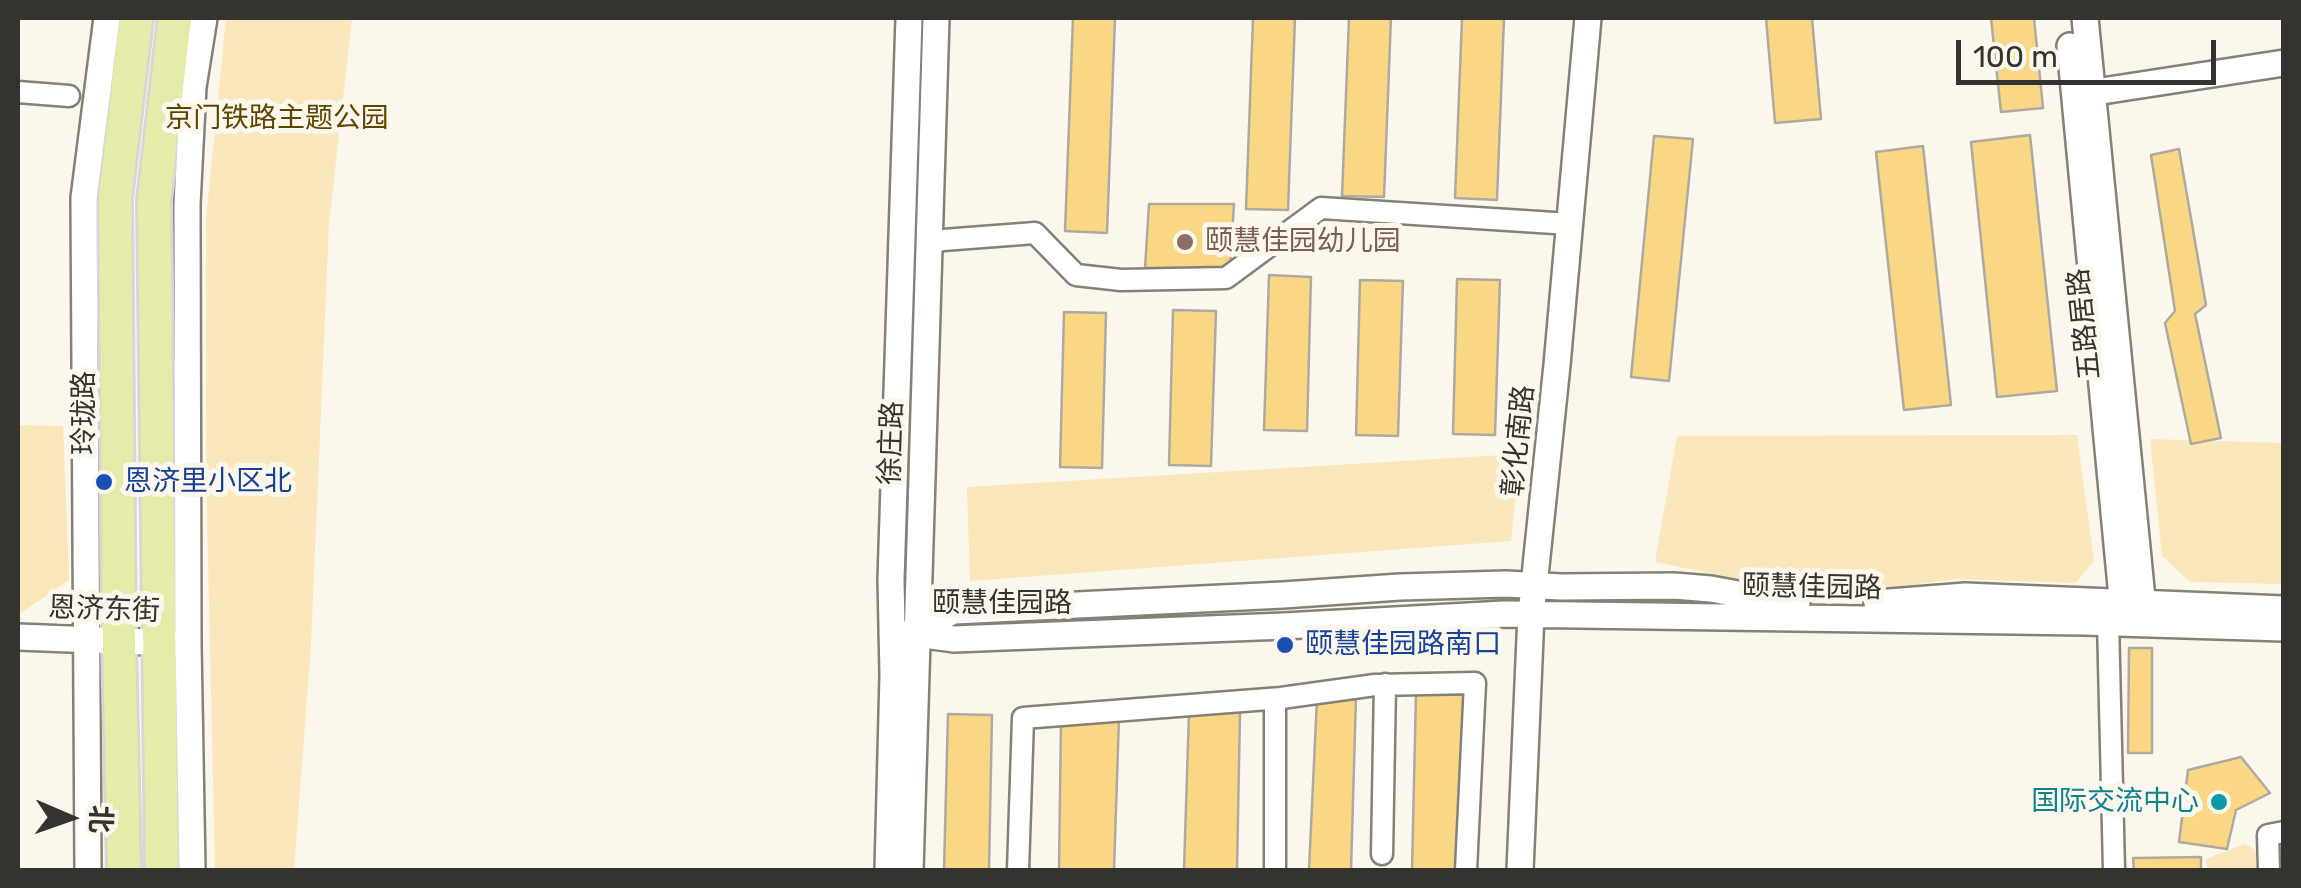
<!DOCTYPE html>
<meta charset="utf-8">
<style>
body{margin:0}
#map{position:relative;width:2301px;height:888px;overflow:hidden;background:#fcf7ec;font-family:Rubik,"Noto Sans SC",sans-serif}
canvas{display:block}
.frame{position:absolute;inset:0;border:20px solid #35332f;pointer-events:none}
.north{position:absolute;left:20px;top:768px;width:100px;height:100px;-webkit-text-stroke:8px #fcf7ec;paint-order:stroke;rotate:92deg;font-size:28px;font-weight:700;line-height:40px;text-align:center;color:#35332f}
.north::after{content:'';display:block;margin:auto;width:35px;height:45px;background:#35332f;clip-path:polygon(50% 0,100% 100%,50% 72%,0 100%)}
.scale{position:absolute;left:1956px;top:40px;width:260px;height:45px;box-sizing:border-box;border:5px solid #35332f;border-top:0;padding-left:12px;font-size:30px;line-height:35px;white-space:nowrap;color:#35332f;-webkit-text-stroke:8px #fcf7ec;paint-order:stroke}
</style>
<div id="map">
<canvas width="2301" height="888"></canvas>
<div class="frame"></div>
<div class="north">北</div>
<div class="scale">100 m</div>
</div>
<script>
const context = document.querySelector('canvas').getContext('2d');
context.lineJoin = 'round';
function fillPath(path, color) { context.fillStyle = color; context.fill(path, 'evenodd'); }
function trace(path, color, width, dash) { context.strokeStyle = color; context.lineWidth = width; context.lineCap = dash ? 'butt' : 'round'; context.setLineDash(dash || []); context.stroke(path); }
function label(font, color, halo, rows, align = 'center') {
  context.font = font + ' Rubik,"Noto Sans SC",sans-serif'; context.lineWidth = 10; context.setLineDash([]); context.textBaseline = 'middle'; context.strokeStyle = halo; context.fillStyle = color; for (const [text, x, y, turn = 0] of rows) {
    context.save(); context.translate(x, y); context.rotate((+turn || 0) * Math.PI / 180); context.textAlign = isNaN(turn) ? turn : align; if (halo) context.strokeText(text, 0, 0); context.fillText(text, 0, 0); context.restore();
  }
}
const green = new Path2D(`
 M226 18H352L329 223 311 644 294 870H215L206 469V219Z
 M18 425 63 426 69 580 21 613H18Z
 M2077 435 2094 561 2075 583 1958 579 1877 589 1784 588 1655 562 1677 436Z
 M2150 439 2283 443V584L2190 582 2162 556Z
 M1520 454 1511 541 970 581 967 487Z
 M2245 844C2258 850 2260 857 2258 870H2207L2206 859Z`);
const building = new Path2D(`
 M1073 18H1115L1107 233 1065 231Z
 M1253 18H1295L1288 210 1246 209Z
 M1349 18H1391L1384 197 1342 196Z
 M1462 18H1504L1497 200 1455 198Z
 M1766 18H1812L1821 119 1775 123Z
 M1991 18H2034L2043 108 2001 112Z
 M2030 135 2057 391 1997 397 1971 142Z
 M1654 136 1693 139 1669 381 1631 377Z
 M1923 146 1951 405 1904 410 1876 152Z
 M2179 149 2206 305 2195 314 2221 438 2191 444 2165 323 2175 311 2151 155Z
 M1149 204H1234L1230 268H1145Z
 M1269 275 1311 277 1307 431 1264 430Z
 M1457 279 1500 280 1495 435 1453 434Z
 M1360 280 1403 281 1398 436 1356 435Z
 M1173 310 1216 311 1211 466 1169 465Z
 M1064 312 1106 313 1102 468 1060 467Z
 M2129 648H2152V753H2128Z
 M1464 690 1459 870H1412L1416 693Z
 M1356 697 1351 870H1309L1317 698Z
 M1189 712H1240L1237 870H1184Z
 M948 714 992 715 989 870H944Z
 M1119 718 1114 870H1059L1061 720Z
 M2241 757 2270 793 2236 810 2227 849 2179 842 2188 770Z
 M2201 857V870H2134L2133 858Z`);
const minor = new Path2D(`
 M18 92 69 96
 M929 244 943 240 1035 233 1076 275 1121 280 1226 278 1321 208 1570 224
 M2108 622 2114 870
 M1275 699V867
 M1382 854 1385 684
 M1018 870 1023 718 1281 698 1375 685 1475 683 1466 870
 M2269 870 2268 835 2284 832`);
const tertiary = new Path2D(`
 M2085 18 2144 619
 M2070 46 2124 618
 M2076 95 2284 63
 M1877 603 1965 596 2284 609
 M892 634H917L954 639 1284 626 1505 614 2084 622 2284 628
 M917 634 941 617 954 611 1283 595 1400 587 1506 584 1561 587 1674 586 1711 589 1775 601 1797 602
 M18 637 173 643
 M88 870 84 198 107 18
 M192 870 188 644 187 204 193 87 204 18
 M888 870 893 675 891 579 909 18
 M910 870 936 18
 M1520 870 1531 614 1557 365 1588 18`);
const primary = new Path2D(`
 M124 870 119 641 115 198 136 18
 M162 870 154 200 175 18`);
const markers = [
 [1185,242,10,"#8d6e63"],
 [104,482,10,"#1a4fb4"],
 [1285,645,10,"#1a4fb4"],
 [2219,802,10,"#0f9aa8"]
];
const parkNames = [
 ["京门铁路主题公园",277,119]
];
const educationNames = [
 ["颐慧佳园幼儿园",1205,242]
];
const streetNames = [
 ["五路居路",2085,324,-96],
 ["玲珑路",85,413,-90],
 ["彰化南路",1519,441,-84],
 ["徐庄路",892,443,-88],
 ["颐慧佳园路",1812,588,1],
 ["颐慧佳园路",1002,604],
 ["恩济东街",104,610,2]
];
const transitNames = [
 ["恩济里小区北",124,482],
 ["颐慧佳园路南口",1305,645]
];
const cultureNames = [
 ["国际交流中心",2199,802]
];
fillPath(green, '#fae7bb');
fillPath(building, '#fad784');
trace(building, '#afaaa0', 2.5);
trace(minor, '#858177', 25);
trace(tertiary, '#858177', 30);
trace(primary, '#d7d6d5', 38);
trace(minor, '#fff', 20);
trace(tertiary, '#fff', 25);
trace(primary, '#e5eca9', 32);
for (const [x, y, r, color] of markers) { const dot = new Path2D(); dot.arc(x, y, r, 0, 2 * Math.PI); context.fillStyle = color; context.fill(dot); trace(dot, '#fcf7ec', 4); }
label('28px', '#5d4500', '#fcf7ec', parkNames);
label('28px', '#785e54', '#fcf7ec', educationNames, 'left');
label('28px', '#35332f', '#fcf7ec', streetNames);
label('28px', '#164399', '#fcf7ec', transitNames, 'left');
label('28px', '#0d838f', '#fcf7ec', cultureNames, 'right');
</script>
